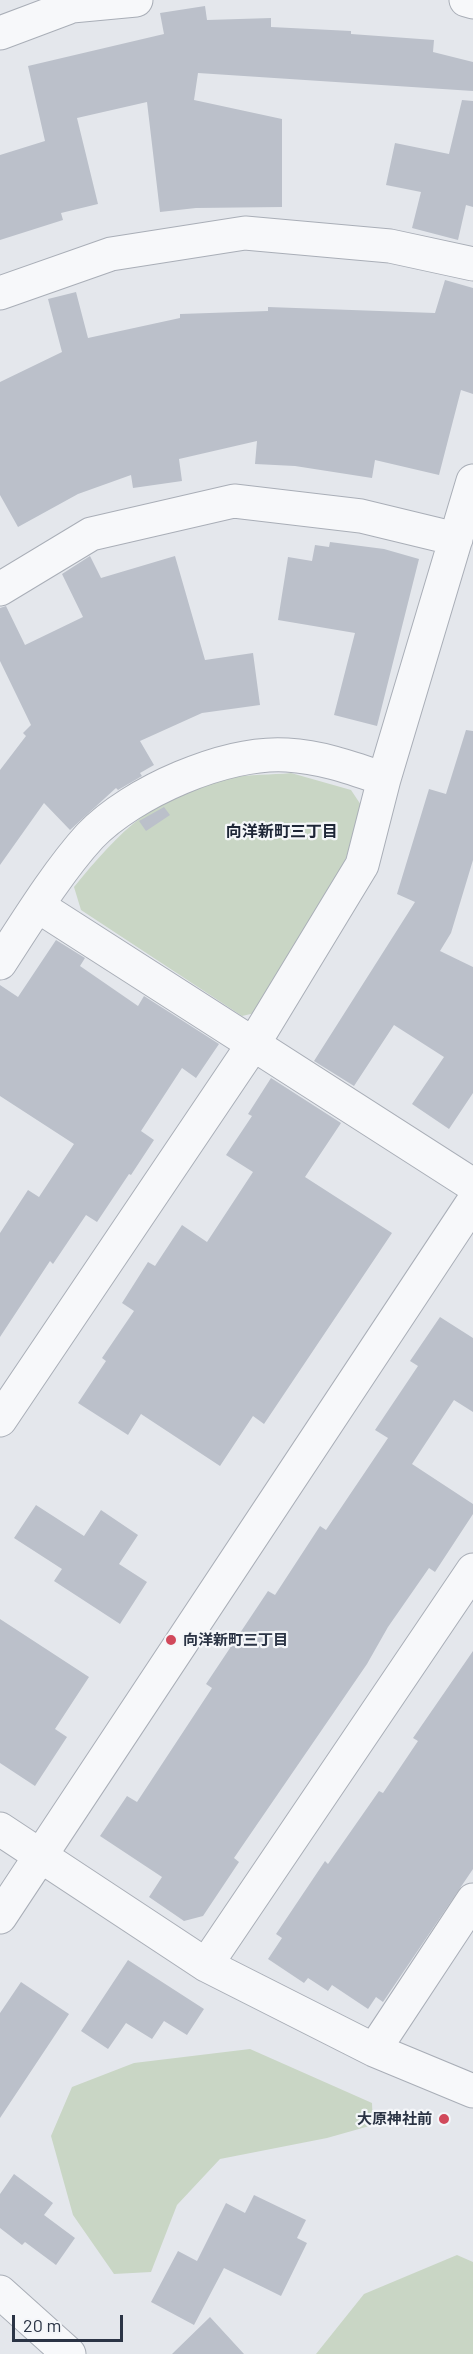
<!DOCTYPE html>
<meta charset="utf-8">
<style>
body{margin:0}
#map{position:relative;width:473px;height:2354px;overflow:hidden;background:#e4e7ec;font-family:Barlow,sans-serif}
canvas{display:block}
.scale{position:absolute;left:12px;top:2315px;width:111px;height:27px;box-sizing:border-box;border:3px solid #2b3445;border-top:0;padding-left:8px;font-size:18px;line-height:21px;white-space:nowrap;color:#2b3445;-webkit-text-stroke:4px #f4f6f9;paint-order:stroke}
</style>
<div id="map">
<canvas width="473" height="2354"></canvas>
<div class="scale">20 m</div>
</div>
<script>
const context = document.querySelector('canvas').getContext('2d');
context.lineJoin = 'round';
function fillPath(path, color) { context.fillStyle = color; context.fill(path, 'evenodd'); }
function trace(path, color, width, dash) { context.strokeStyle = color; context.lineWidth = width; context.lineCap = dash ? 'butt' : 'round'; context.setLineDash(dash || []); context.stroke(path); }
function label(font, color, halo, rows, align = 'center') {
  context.font = font + ' Barlow,"Noto Sans JP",sans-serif'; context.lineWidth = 4.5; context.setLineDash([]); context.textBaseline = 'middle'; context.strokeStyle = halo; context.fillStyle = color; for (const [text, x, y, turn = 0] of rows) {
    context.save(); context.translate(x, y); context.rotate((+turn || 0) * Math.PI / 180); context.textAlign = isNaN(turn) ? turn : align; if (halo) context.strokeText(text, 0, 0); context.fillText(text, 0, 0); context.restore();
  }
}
const green = new Path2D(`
 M291 773 351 790 363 808 337 884 255 1013 242 1016 81 910 74 887C120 831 156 793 230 778 250 774 271 775 291 773Z
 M250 2049 372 2103 373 2125 327 2138 220 2159 177 2205 151 2272 114 2274 73 2215 51 2136 72 2087 134 2063Z
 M457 2255 473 2262V2354H316L364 2294Z`);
const building = new Path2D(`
 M205 6 207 20 271 18V27L351 31V34L434 40 433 52 473 62V91L198 73 194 100 282 119V207L196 208 160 212 147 102 77 118 98 204 61 213 63 220 0 240V155L45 141 28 66 164 34 160 13Z
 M462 100 473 101V207L466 205 458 240 412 228 421 192 386 185 395 143 449 154Z
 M445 280 473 288V394L461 390 439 475 375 460 372 478 295 466 255 464 257 441 179 459 182 481 133 488 131 475 78 494 18 527 0 495V382L62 352 48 299 76 292 88 338 180 318V314L268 311V307L435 313Z
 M330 542 384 549 419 559 377 726 334 715 355 633 278 620 288 557 312 561 315 545 329 547Z
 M90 556 101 578 175 556 205 660 253 653 260 705 202 713 140 741 154 765 140 773 142 776 118 790 116 788 70 830 44 803 0 865V770L26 736 23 733 31 725 0 661V608L6 606 25 645 83 617 62 574Z
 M466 730 473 731V860L451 933 440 951 473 967V1093L449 1129 412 1104 444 1057 394 1025 354 1086 314 1061 415 902 397 894 429 789 446 794Z
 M164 807 170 815 146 831 139 821Z
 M56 940 85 958 80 966 138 1006 144 996 219 1044 196 1078 182 1068 141 1131 154 1140 131 1175 129 1174 97 1222 86 1215 53 1264 50 1261 0 1337V1233L28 1190 39 1197 74 1144 0 1096V985L18 997Z
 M271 1078 341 1123 305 1177 392 1233 264 1424 253 1416 220 1466 141 1414 128 1435 78 1403 106 1361 102 1358 134 1311 122 1303 148 1262 155 1266 182 1225 207 1242 253 1172 226 1155 252 1116 248 1114Z
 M440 1317 473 1338V1412L454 1400 412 1464 473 1504V1514L435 1572 429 1568 388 1627 367 1664 234 1858 239 1862 203 1916 184 1921 149 1897 162 1877 100 1836 127 1796 137 1802 212 1688 206 1684 268 1591 275 1595 320 1526 326 1530 388 1438 375 1430 418 1366 410 1361Z
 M36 1505 84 1536 101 1510 138 1535 119 1564 147 1582 120 1624 54 1581 62 1569 14 1538Z
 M0 1619 89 1677 55 1729 67 1737 35 1786 0 1763Z
 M473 1651V1869L383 2002 376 1997 368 2009 332 1985 328 1991 308 1978 304 1983 268 1959 282 1938 276 1934 325 1861 328 1864 379 1791 383 1793 418 1741 413 1738Z
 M128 1960 204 2009 187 2035 164 2021 152 2039 126 2023 108 2049 81 2031Z
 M21 1982 69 2014 0 2118V2013Z
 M14 2174 53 2203 44 2215 75 2238 56 2265 25 2242 22 2245 0 2228V2194Z
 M254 2195 306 2220 297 2238 307 2243 281 2296 224 2268 194 2325 151 2302 178 2251 197 2261 226 2203 245 2213Z
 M210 2317 244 2354H172Z`);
const minor = new Path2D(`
 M466 0 473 2
 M0 33 72 6 136 0
 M0 293 111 254 245 233 390 246 473 264
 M0 589 91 534 234 501 361 516 456 539
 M38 906 473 1185
 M0 963C26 923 58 871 90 836 132 792 226 751 287 755 322 757 352 768 384 779
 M0 1420 254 1043 362 865 384 779 473 481
 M0 1829 206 1965 374 2050 473 2091
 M0 1917 473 1202
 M206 1965 473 1570
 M374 2050 473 1900
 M0 2292 69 2354`);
const markers = [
 [171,1640,6,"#d1495b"],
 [444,2119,6,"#d1495b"]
];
const poiNames = [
 ["向洋新町三丁目",183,1640],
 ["大原神社前",432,2119,"right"]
];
const neighbourhoodNames = [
 ["向洋新町三丁目",282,832]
];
fillPath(green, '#c9d6c5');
fillPath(building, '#bbc0ca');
trace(minor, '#a9aeb7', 35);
trace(minor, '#f7f8fa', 33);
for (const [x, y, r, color] of markers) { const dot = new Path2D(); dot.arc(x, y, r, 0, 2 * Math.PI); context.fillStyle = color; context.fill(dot); trace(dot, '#f4f6f9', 2); }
label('bold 15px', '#2b3445', '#f4f6f9', poiNames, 'left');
label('bold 16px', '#1d2536', '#f4f6f9', neighbourhoodNames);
</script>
